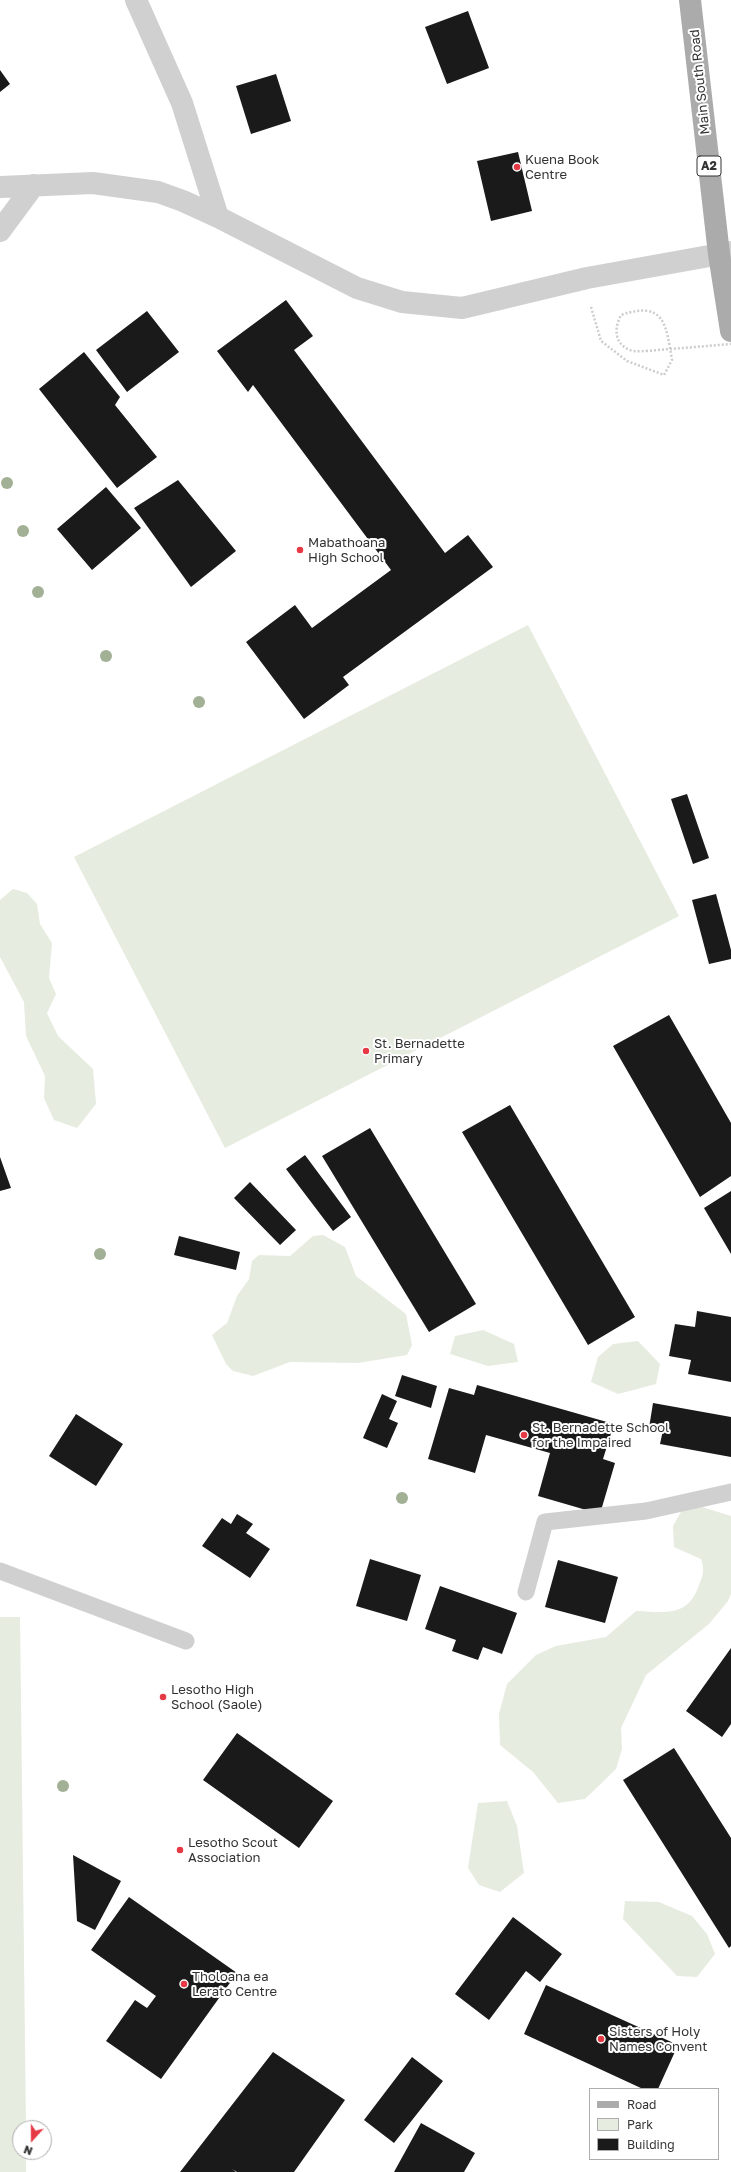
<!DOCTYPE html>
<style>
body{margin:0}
#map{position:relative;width:731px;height:2172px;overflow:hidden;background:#fff;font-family:"Golos Text",sans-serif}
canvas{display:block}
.legend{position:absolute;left:589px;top:2088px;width:130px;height:72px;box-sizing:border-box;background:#fff;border:1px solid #adadad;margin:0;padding:5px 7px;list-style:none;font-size:12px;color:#333}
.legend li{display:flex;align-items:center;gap:8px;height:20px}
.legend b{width:20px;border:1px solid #adadad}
.north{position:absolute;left:12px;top:2120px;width:40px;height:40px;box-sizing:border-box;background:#fff;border:1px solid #adadad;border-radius:50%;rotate:201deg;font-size:11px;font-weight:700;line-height:16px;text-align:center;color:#333}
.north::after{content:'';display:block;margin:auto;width:14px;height:18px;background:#e63946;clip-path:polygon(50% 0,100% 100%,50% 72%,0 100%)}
</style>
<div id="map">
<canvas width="731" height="2172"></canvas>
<ul class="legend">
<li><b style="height:5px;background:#ababab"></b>Road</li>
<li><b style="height:11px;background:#e6ecdf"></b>Park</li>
<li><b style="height:11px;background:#1a1a1a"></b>Building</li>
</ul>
<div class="north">N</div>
</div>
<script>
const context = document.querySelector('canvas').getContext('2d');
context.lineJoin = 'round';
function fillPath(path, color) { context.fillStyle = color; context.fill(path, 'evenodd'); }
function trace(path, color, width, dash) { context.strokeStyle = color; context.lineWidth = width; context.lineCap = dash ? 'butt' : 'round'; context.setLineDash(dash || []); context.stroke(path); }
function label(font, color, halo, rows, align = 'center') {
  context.font = font + ' "Golos Text",sans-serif'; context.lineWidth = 4; context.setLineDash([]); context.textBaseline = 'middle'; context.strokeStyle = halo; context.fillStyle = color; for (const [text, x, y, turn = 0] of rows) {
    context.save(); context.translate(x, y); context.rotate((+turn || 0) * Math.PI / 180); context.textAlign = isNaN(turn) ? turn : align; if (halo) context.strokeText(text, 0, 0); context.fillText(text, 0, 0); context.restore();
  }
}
const green = new Path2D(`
 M528 625 679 916 225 1148 74 857Z
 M13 889 27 893 37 904 40 924 52 943 49 978 56 994 47 1013 58 1036 93 1069 96 1104 77 1128 54 1120 44 1098 45 1076 26 1036 24 1002 0 957V900Z
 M323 1235 345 1247 356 1276 406 1314 412 1345 407 1355 358 1363 290 1362 253 1376 233 1371 226 1364 212 1335 227 1323 237 1296 249 1279 252 1261 259 1255 290 1256 313 1236Z
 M483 1330 514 1344 518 1362 488 1366 450 1354 455 1336Z
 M638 1341 660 1364 656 1384 618 1394 591 1382 598 1357 613 1344Z
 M702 1507 731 1516V1594L728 1601 709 1624 646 1675 621 1728 622 1749 616 1769 585 1799 558 1803 533 1772 500 1745 499 1714 507 1684 536 1655 556 1646 606 1637 636 1611C664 1612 688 1618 699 1585 703 1575 705 1570 701 1559L674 1547 673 1526 682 1510Z
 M0 1617H20L26 2128H20V2152H26V2172H0Z
 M507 1801 517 1826 524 1873 500 1892 479 1885 468 1868 478 1803Z
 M625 1901 659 1902 692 1916 707 1934 715 1954 697 1977 677 1976 623 1919Z`);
const building = new Path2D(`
 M468 11 489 68 447 84 425 27Z
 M0 70 10 84 0 92Z
 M276 74 291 121 251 134 236 86Z
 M518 152 532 211 491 221 477 161Z
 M286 300 313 336 294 350 445 553 468 535 493 567 343 677 349 685 304 719 246 642 295 605 312 628 391 570 253 385 248 392 217 351Z
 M147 311 179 352 127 392 96 350Z
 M84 352 120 397 115 405 157 457 117 488 39 389Z
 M178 480 236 551 191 587 134 508Z
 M106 487 141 528 92 570 57 529Z
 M687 794 709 858 693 864 671 799Z
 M716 894 731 950V959L709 964 692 900Z
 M669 1015 731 1123V1176L700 1197 613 1046Z
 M510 1105 635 1317 588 1345 462 1132Z
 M370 1128 476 1304 429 1332 322 1156Z
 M305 1155 351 1217 333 1231 286 1169Z
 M0 1157 11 1188 0 1191Z
 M250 1182 296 1230 280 1245 234 1198Z
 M731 1191V1254L704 1208Z
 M179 1236 240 1252 236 1270 174 1255Z
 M697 1311 731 1317V1382L688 1374 691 1360 669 1356 675 1324 695 1327Z
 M402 1375 437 1386 431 1408 395 1396Z
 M477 1385 614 1424 603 1459 615 1463 600 1514 538 1496 550 1453 486 1435 475 1473 428 1459 449 1388 474 1395Z
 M382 1394 397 1401 389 1419 398 1423 387 1448 363 1438Z
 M653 1403 731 1417V1457L660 1444 663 1430 649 1428Z
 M76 1414 123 1444 96 1486 49 1456Z
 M237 1514 253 1524 246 1533 270 1549 250 1578 202 1546 222 1518 231 1524Z
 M370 1559 421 1575 407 1621 356 1606Z
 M558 1560 618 1577 605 1623 545 1607Z
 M440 1586 517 1613 502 1654 483 1647 478 1660 452 1651 456 1640 425 1629Z
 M731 1648V1724L722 1737 686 1711Z
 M237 1733 333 1801 299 1848 203 1780Z
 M674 1748 731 1838V1946L729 1948 623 1780Z
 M73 1855 121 1881 95 1930 77 1921Z
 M129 1897 237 1973 161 2079 106 2041 135 2000 147 2008 156 1996 91 1950Z
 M513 1917 562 1954 540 1982 526 1971 489 2020 455 1994Z
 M546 1985 678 2045 658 2089H643L524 2034Z
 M273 2052 345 2100 294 2172H237L232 2169 236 2172H180Z
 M412 2057 443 2081 394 2143 364 2120Z
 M421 2123 475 2153 464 2172H394Z`);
const path = new Path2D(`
 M591 307 601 341 627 361 664 375 672 360C666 325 665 300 621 315 614 328 614 344 630 350 634 352 641 351 646 351`);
const lane = new Path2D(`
 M0 1571 186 1641
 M526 1592 545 1522 646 1511 731 1492`);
const street = new Path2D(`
 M136 0 182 103 218 217
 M0 187 93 183 158 192 183 201 218 217 357 288 402 302 462 308 587 278 731 252
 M0 231 34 185`);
const primary = new Path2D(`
 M690 0 719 254 731 331`);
const pathBridge = new Path2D(`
 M646 351 731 344`);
const trees = [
 [7,483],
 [23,531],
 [38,592],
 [106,656],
 [199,702],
 [100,1254],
 [402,1498],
 [63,1786]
];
const markers = [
 [517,167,4,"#e63946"],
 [300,550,4,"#e63946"],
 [366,1051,4,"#e63946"],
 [524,1435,4,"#e63946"],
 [163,1697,4,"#e63946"],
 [180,1850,4,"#e63946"],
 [184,1984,4,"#e63946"],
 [601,2039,4,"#e63946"]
];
const shields = [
 [709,166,24]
];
const shieldNames = [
 ["A2",709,166]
];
const streetNames = [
 ["Main South Road",700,82,-96]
];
const poiNames = [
 ["Kuena Book",525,160],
 ["Centre",525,175],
 ["Mabathoana",308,543],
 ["High School",308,558],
 ["St. Bernadette",374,1044],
 ["Primary",374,1059],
 ["St. Bernadette School",532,1428],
 ["for the Impaired",532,1443],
 ["Lesotho High",171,1690],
 ["School (Saole)",171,1705],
 ["Lesotho Scout",188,1843],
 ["Association",188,1858],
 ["Tholoana ea",192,1977],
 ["Lerato Centre",192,1992],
 ["Sisters of Holy",609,2032],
 ["Names Convent",609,2047]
];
fillPath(green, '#e6ecdf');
fillPath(building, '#1a1a1a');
trace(path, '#cdcdcd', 2.5, [2, 2]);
trace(lane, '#d0d0d0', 17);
trace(street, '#d0d0d0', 22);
trace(primary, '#ababab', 22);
trace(pathBridge, '#cdcdcd', 2.5, [2, 2]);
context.fillStyle = '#a2b095';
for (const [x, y] of trees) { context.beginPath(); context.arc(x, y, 6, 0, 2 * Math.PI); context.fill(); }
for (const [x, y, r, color] of markers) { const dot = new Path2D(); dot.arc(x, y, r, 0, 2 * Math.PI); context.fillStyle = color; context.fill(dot); trace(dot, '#fff', 1.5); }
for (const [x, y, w] of shields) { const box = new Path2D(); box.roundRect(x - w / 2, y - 10, w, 20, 3); context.fillStyle = '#fff'; context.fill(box); trace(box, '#333', 1); }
label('bold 12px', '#333', null, shieldNames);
label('13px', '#333', '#fff', streetNames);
label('13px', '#333', '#fff', poiNames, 'left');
</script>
